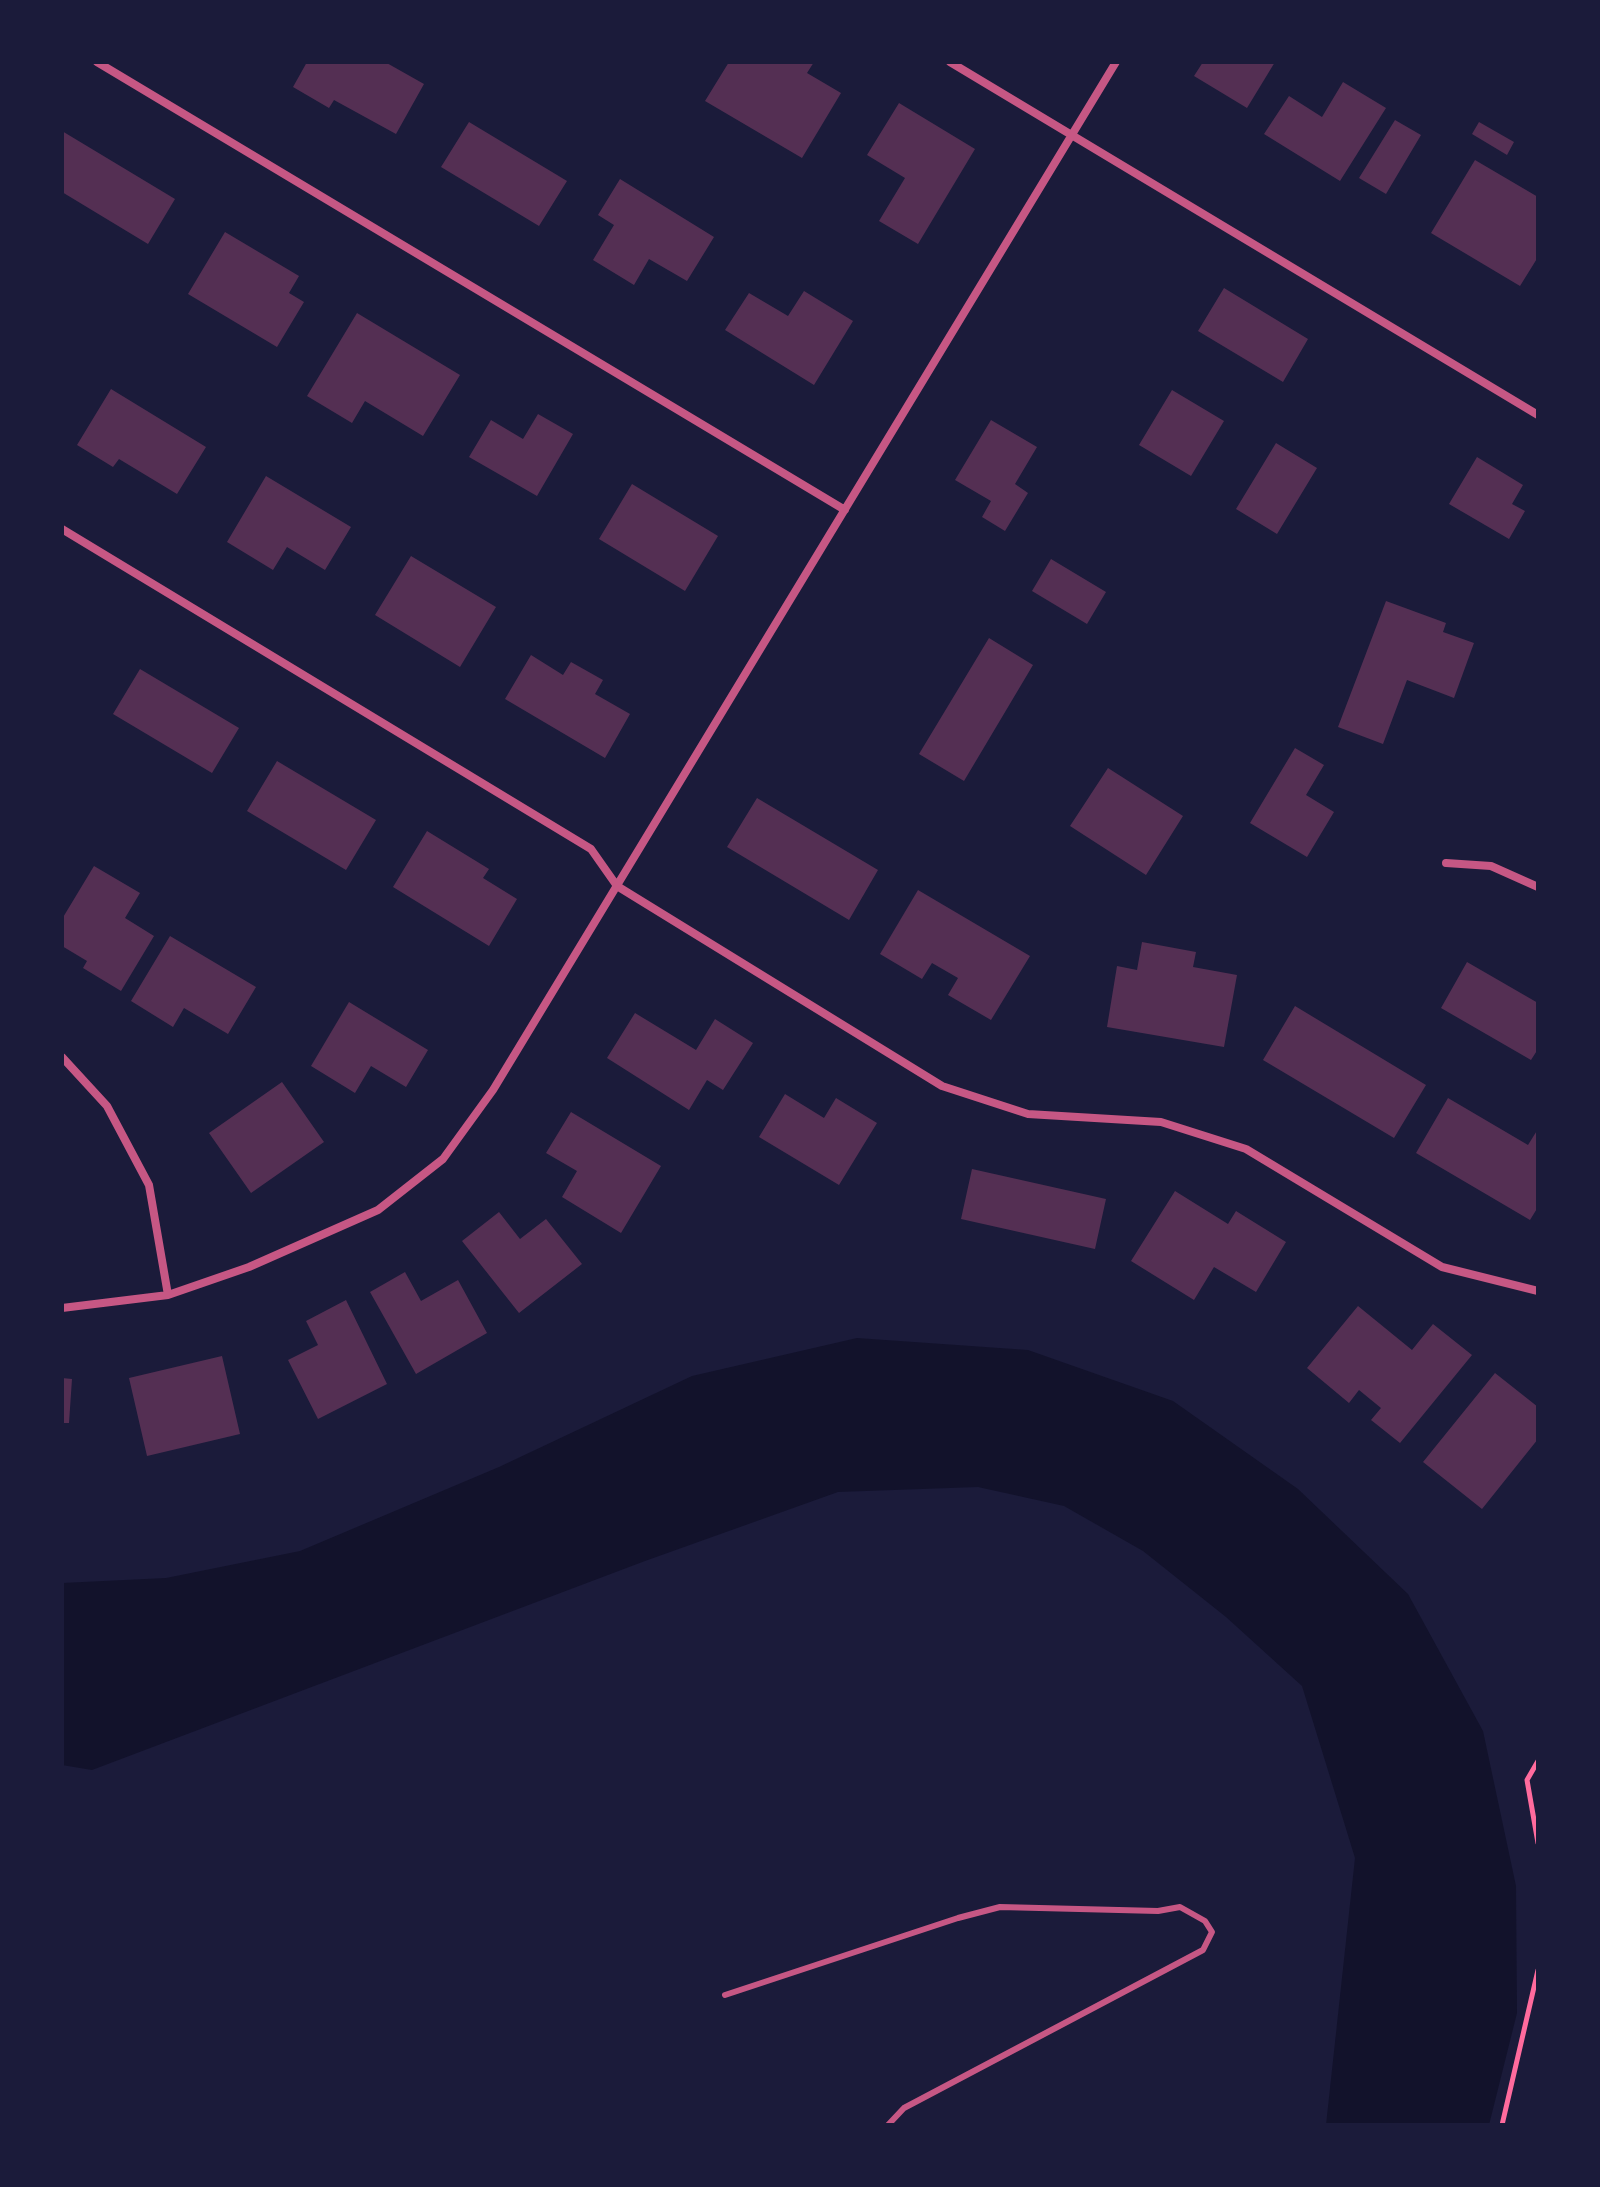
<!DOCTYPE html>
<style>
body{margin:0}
#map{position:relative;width:1600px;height:2187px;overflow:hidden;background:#1b1b3a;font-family:Arial,sans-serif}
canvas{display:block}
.frame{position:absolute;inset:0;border:64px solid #1b1b3a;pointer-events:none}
</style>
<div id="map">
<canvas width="1600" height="2187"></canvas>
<div class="frame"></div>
</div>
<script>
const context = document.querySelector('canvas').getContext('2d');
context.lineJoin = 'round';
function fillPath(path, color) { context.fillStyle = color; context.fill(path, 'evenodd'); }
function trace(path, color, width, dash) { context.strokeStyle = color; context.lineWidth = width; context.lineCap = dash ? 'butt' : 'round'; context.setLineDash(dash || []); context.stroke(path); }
const water = new Path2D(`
 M857 1338 1028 1350 1173 1401 1298 1489 1408 1594 1483 1731 1516 1886 1517 2013 1489 2125H1326L1355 1858 1302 1686 1226 1617 1143 1551 1064 1506 978 1487 838 1492 645 1561 92 1770 62 1765V1583L166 1578 300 1551 499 1467 692 1376Z`);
const building = new Path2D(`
 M307 62H385L424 84 396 134 334 100 329 108 293 87Z
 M729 62H814L807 73 841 93 802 158 705 101Z
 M1203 62H1275L1247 108 1194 76Z
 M1343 82 1386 108 1340 181 1264 134 1289 96 1322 117Z
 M899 103 975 149 918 244 879 221 905 178 867 155Z
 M1395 120 1421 135 1386 194 1359 178Z
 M469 122 567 181 539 226 441 167Z
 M1479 122 1514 142 1507 155 1472 134Z
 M62 131 175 199 148 244 62 192Z
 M1475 160 1538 197V257L1520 286 1431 233Z
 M620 179 714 237 687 281 649 259 634 285 593 260 614 225 598 215Z
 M225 232 299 276 289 293 304 302 277 347 188 294Z
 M1224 288 1308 339 1283 382 1198 331Z
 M804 291 853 321 814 385 725 330 749 293 788 316Z
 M357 313 460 375 423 436 365 401 352 423 307 396Z
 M111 389 206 447 177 494 119 459 113 467 77 445Z
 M1172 390 1224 421 1191 476 1139 445Z
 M538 414 573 434 537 496 469 457 491 420 523 439Z
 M991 420 1037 447 1015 484 1028 493 1005 531 982 517 991 501 955 480Z
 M1276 443 1317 468 1277 534 1236 509Z
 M1477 457 1523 485 1512 504 1525 511 1509 539 1449 504Z
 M266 476 351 527 325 570 287 547 273 570 227 542Z
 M632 484 718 536 685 591 599 539Z
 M411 556 496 607 460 667 375 615Z
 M1051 559 1106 592 1087 624 1032 591Z
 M1386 601 1446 623 1443 632 1474 643 1454 698 1407 680 1383 744 1338 727Z
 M989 638 1033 665 964 781 919 754Z
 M531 655 563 675 571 662 603 680 595 694 630 714 605 758 505 699Z
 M140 669 239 728 212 773 113 714Z
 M1295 748 1324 765 1306 795 1334 812 1307 857 1250 823Z
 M277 761 376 820 346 870 247 811Z
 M1108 768 1183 816 1146 875 1070 826Z
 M757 798 878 870 849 920 727 847Z
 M427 831 489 869 483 878 517 899 489 946 393 887Z
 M94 866 140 893 125 918 154 936 121 991 83 968 87 961 62 946V919Z
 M918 890 1030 956 991 1020 948 995 958 978 932 963 922 979 880 954Z
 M170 936 256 987 228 1034 184 1008 173 1027 131 1001Z
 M1142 942 1196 952 1193 967 1237 975 1224 1047 1107 1027 1117 966 1137 970Z
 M1467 962 1538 1003V1049L1531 1060 1441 1008Z
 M349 1002 428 1050 406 1087 371 1066 355 1093 311 1066Z
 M1295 1006 1426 1085 1394 1138 1263 1060Z
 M635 1013 696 1050 715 1019 753 1043 723 1090 707 1080 689 1110 607 1058Z
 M282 1082 324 1142 251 1193 209 1133Z
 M785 1094 824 1118 836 1098 877 1123 839 1185 759 1137Z
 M1448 1098 1528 1145 1538 1129V1207L1530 1220 1416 1153Z
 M571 1112 661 1166 621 1233 562 1197 577 1171 546 1153Z
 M972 1169 1106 1199 1095 1249 961 1219Z
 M1175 1191 1228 1224 1236 1211 1286 1242 1256 1292 1214 1267 1194 1300 1131 1261Z
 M499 1212 520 1239 546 1219 582 1264 519 1313 462 1241Z
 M405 1272 421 1301 458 1280 487 1333 416 1374 370 1292Z
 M346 1300 387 1384 318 1419 288 1360 318 1345 306 1321Z
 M1358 1306 1412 1350 1433 1324 1472 1355 1400 1443 1371 1420 1381 1408 1359 1390 1349 1403 1307 1368Z
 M222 1356 240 1434 147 1456 129 1378Z
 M1495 1373 1538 1407V1439L1482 1509 1423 1462Z
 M62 1378 72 1379 69 1423H62Z`);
const path = new Path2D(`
 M1538 1761 1527 1780 1538 1843
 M1502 2125 1538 1970`);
const service = new Path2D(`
 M725 1995 958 1918 1000 1907 1158 1911 1180 1907 1205 1921 1212 1932 1203 1950 904 2108 888 2125`);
const minor = new Path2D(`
 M97 62 845 510
 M950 62 1538 415
 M62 529 591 849 617 886 942 1086 1028 1114 1161 1122 1246 1149 1442 1267 1538 1291
 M1446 863 1491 866 1538 887
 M62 1057 107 1106 149 1185 168 1295
 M62 1308 168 1295 249 1267 378 1210 443 1159 493 1090 1116 62`);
fillPath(water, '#12122b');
fillPath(building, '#542f53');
trace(path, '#ff6b9d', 5);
trace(service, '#c65784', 6);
trace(minor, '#c65784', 8);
</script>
